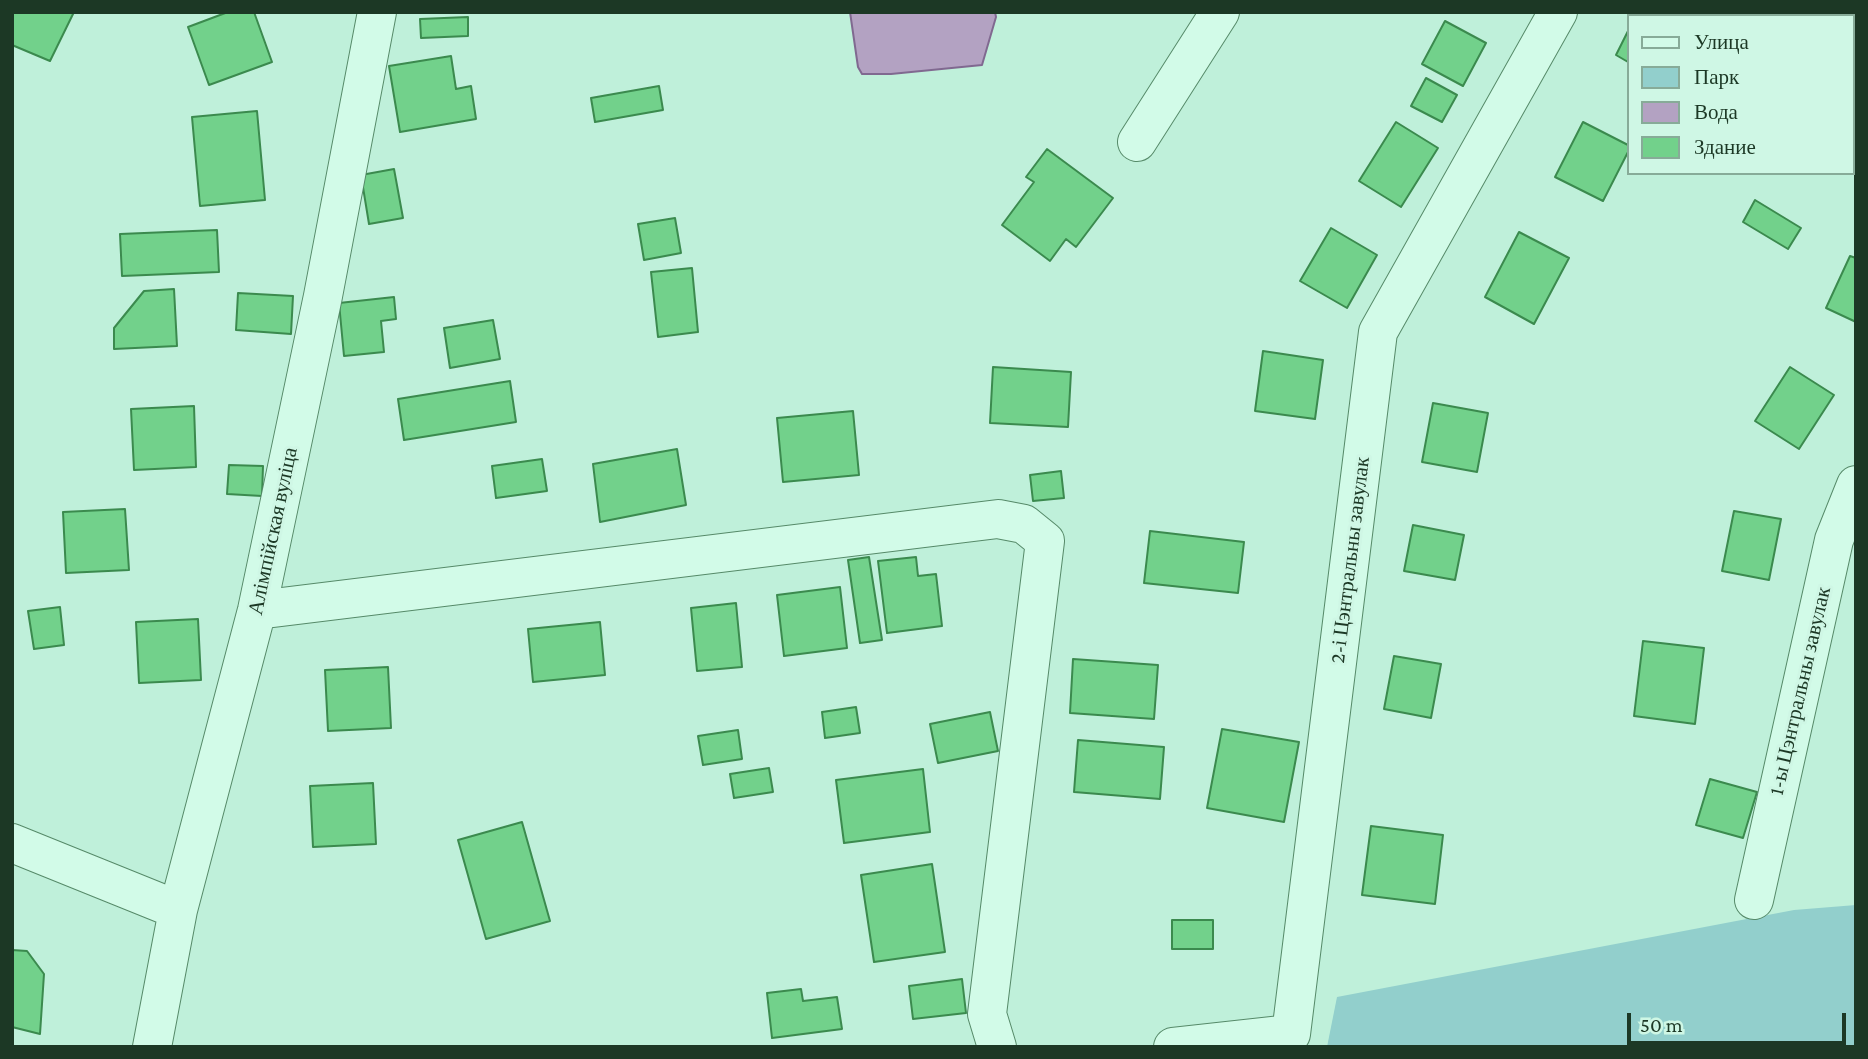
<!DOCTYPE html>
<meta charset="utf-8">
<style>
body{margin:0}
#map{position:relative;width:1868px;height:1059px;overflow:hidden;background:#bff0da;font-family:"Crimson Pro",serif}
canvas{display:block}
.frame{position:absolute;inset:0;border:14px solid #1c3825;pointer-events:none}
.legend{position:absolute;left:1627px;top:14px;width:228px;height:161px;box-sizing:border-box;background:#cff7e5;border:2px solid #87ab98;margin:0;padding:9px 12px;list-style:none;font-size:21px;color:#1c3825}
.legend li{display:flex;align-items:center;gap:14px;height:35px}
.legend b{width:35px;border:2px solid #87ab98}
.scale{position:absolute;left:1627px;top:1013px;width:219px;height:32px;box-sizing:border-box;border:4px solid #1c3825;border-top:0;padding-left:9px;font-size:21px;line-height:24px;white-space:nowrap;color:#1c3825;-webkit-text-stroke:5px #cff7e5;paint-order:stroke}
</style>
<div id="map">
<canvas width="1868" height="1059"></canvas>
<div class="frame"></div>
<ul class="legend">
<li><b style="height:9px;background:#d2fbe8"></b>Улица</li>
<li><b style="height:19px;background:#92cfcc"></b>Парк</li>
<li><b style="height:19px;background:#b3a2c2"></b>Вода</li>
<li><b style="height:19px;background:#72d18b"></b>Здание</li>
</ul>
<div class="scale">50 m</div>
</div>
<script>
const context = document.querySelector('canvas').getContext('2d');
context.lineJoin = 'round';
function fillPath(path, color) { context.fillStyle = color; context.fill(path, 'evenodd'); }
function trace(path, color, width, dash) { context.strokeStyle = color; context.lineWidth = width; context.lineCap = dash ? 'butt' : 'round'; context.setLineDash(dash || []); context.stroke(path); }
function label(font, color, halo, rows, align = 'center') {
  context.font = font + ' "Crimson Pro",serif'; context.lineWidth = 6; context.setLineDash([]); context.textBaseline = 'middle'; context.strokeStyle = halo; context.fillStyle = color; for (const [text, x, y, turn = 0] of rows) {
    context.save(); context.translate(x, y); context.rotate((+turn || 0) * Math.PI / 180); context.textAlign = isNaN(turn) ? turn : align; if (halo) context.strokeText(text, 0, 0); context.fillText(text, 0, 0); context.restore();
  }
}
const green = new Path2D(`
 M1856 905V1047H1327L1337 997 1794 910Z`);
const water = new Path2D(`
 M850 12H995L996 17 982 65 891 74H862L858 67Z`);
const building = new Path2D(`
 M12 12H74L50 61 12 45Z
 M228 12H254L272 62 209 85 188 27Z
 M1638 12H1692L1699 16H1636Z
 M468 17V36L421 38 420 19Z
 M1445 21 1486 43 1463 86 1422 64Z
 M1628 31V62L1616 55Z
 M451 56 456 89 471 86 476 119 400 132 389 66Z
 M1426 78 1457 95 1442 122 1411 106Z
 M659 86 663 110 595 122 591 98Z
 M257 111 265 200 200 206 192 117Z
 M1396 122 1438 148 1401 207 1359 181Z
 M1583 122 1628 145V152L1603 201 1555 177Z
 M1047 149 1113 198 1076 247 1066 239 1050 261 1002 225 1034 182 1026 177Z
 M394 169 403 218 369 224 361 175Z
 M1755 200 1801 228 1788 249 1743 222Z
 M675 218 681 253 644 260 638 224Z
 M1331 228 1377 255 1347 308 1300 281Z
 M217 230 219 272 122 276 120 234Z
 M1519 232 1569 258 1534 324 1485 297Z
 M1850 256 1856 258V322L1826 308Z
 M692 268 698 332 658 337 651 272Z
 M174 289 177 346 114 349V328L144 291Z
 M238 293 293 296 291 334 236 330Z
 M394 297 396 319 381 321 384 352 344 356 339 303Z
 M493 320 500 359 450 368 444 328Z
 M1263 351 1323 360 1315 419 1255 411Z
 M993 367 1071 372 1068 427 990 423Z
 M1790 367 1834 395 1799 449 1755 421Z
 M510 381 516 422 404 440 398 399Z
 M1433 403 1488 413 1477 472 1422 462Z
 M194 406 196 467 134 470 131 409Z
 M853 411 859 475 783 482 777 418Z
 M677 449 686 505 600 522 593 464Z
 M542 459 547 491 496 498 492 466Z
 M229 465 263 466 262 496 227 494Z
 M1061 471 1064 498 1033 501 1030 475Z
 M125 509 129 570 66 573 63 512Z
 M1734 511 1781 519 1769 580 1722 571Z
 M1413 525 1464 535 1455 580 1404 571Z
 M1150 531 1244 542 1238 593 1144 583Z
 M869 557 882 640 860 643 848 560Z
 M916 557 918 576 936 574 942 626 887 633 878 561Z
 M840 587 847 648 784 656 777 595Z
 M736 603 742 667 697 671 691 608Z
 M60 607 64 645 34 649 28 611Z
 M198 619 201 680 139 683 136 622Z
 M600 622 605 675 533 682 528 629Z
 M1643 641 1704 648 1695 724 1634 716Z
 M1394 656 1441 664 1431 718 1384 709Z
 M1073 659 1158 665 1154 719 1070 713Z
 M388 667 391 728 328 731 325 670Z
 M856 707 860 733 825 738 822 712Z
 M990 712 998 751 938 763 930 724Z
 M1222 729 1299 742 1284 822 1207 808Z
 M738 730 742 759 703 765 698 736Z
 M1078 740 1164 747 1160 799 1074 792Z
 M769 768 773 792 734 798 730 774Z
 M923 769 930 832 844 843 836 780Z
 M1710 779 1757 792 1743 838 1696 825Z
 M373 783 376 844 313 847 310 786Z
 M522 822 550 921 486 939 458 840Z
 M1371 826 1443 835 1435 904 1362 895Z
 M932 864 945 952 874 962 861 875Z
 M1172 920H1213V949H1172Z
 M12 950 27 951 44 974 40 1034 12 1027Z
 M962 979 966 1013 913 1019 909 986Z
 M801 989 803 1001 837 997 842 1029 772 1038 767 993Z`);
const minor = new Path2D(`
 M1137 142 1220 12
 M257 610 998 519 1024 524 1045 541 987 1014 997 1047
 M12 843 178 910
 M1754 900 1834 540 1856 485
 M152 1047 178 910 257 610 323 296 377 12
 M1173 1047 1291 1034 1378 332 1558 12`);
const streetNames = [
 ["Алімпійская вуліца",273,531,-78],
 ["2-і Цэнтральны завулак",1350,560,-83],
 ["1-ы Цэнтральны завулак",1800,691,-77]
];
fillPath(green, '#92cfcc');
fillPath(water, '#b3a2c2');
trace(water, '#806990', 2);
fillPath(building, '#72d18b');
trace(building, '#3b8a4e', 2);
trace(minor, '#568a69', 40);
trace(minor, '#d2fbe8', 38);
label('21px', '#1c3825', '#cff7e5', streetNames);
</script>
